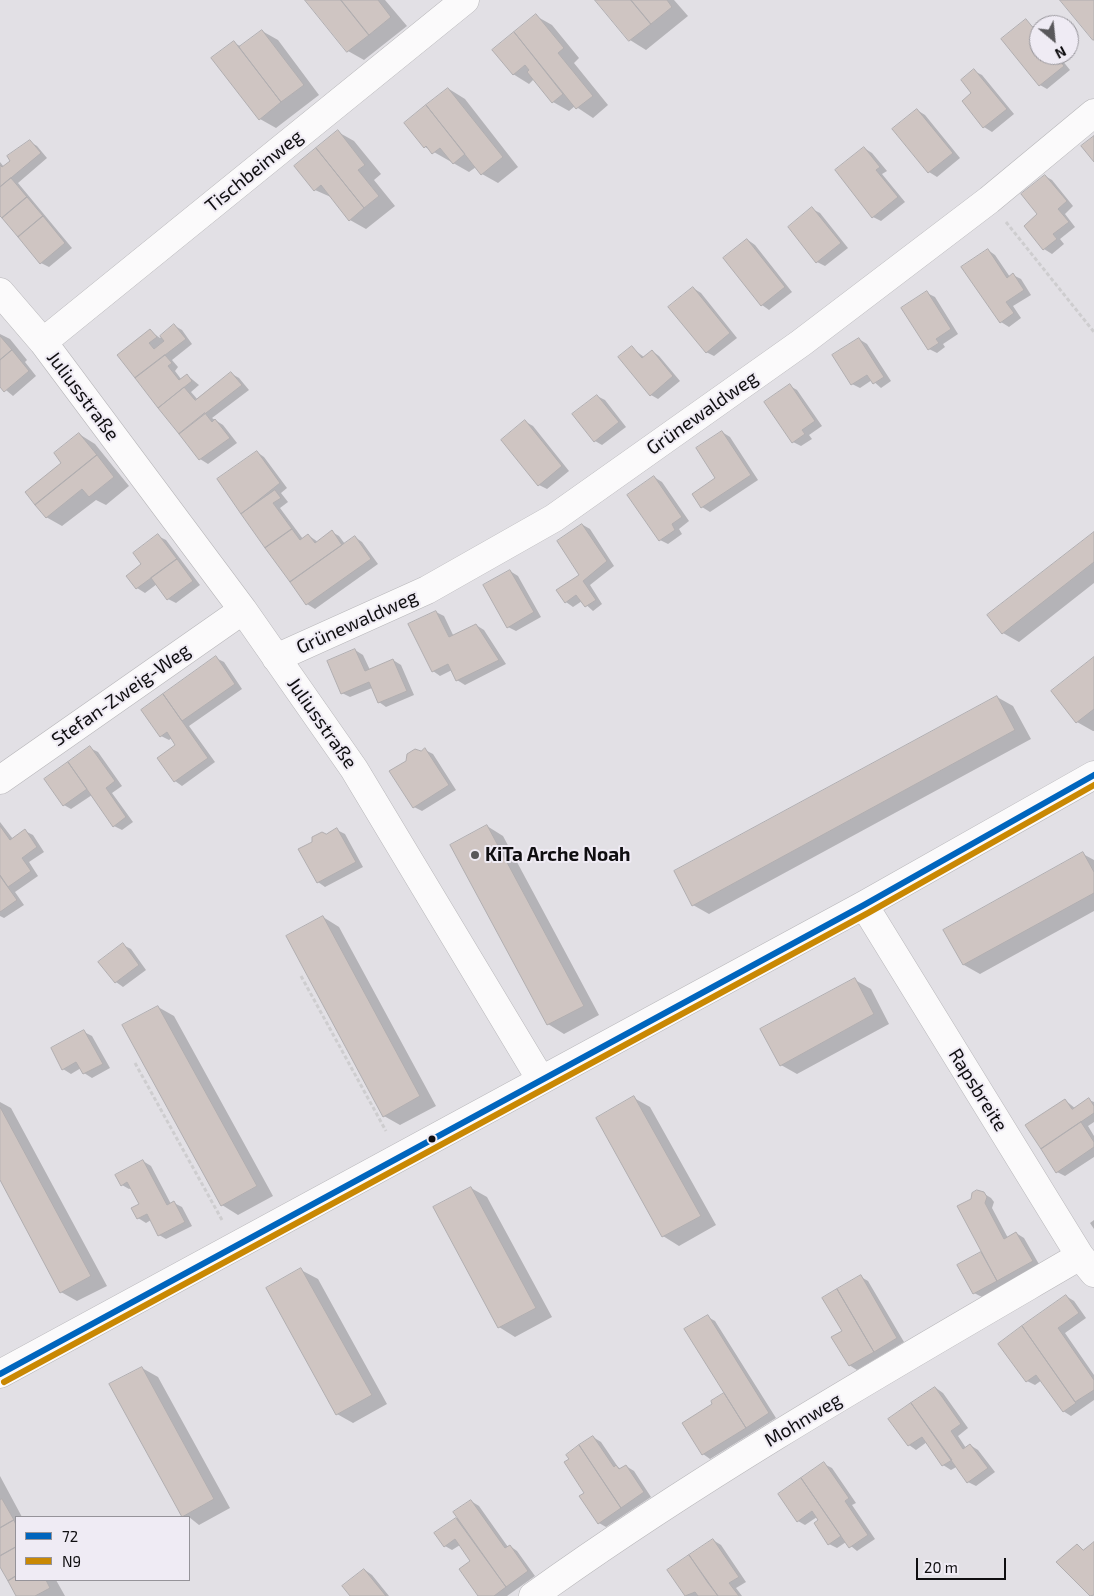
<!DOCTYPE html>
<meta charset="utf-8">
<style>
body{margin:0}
#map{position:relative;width:1094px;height:1596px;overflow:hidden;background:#e2e0e5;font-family:"Exo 2",sans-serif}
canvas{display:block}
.legend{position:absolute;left:15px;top:1516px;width:175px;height:65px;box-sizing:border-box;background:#efebf4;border:1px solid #959399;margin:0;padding:6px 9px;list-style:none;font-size:15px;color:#0f0e10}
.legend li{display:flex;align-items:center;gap:10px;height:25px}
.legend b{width:25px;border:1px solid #959399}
.north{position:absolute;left:1029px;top:15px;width:50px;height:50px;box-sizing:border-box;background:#efebf4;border:1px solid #959399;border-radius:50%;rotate:152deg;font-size:14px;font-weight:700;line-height:20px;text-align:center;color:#0f0e10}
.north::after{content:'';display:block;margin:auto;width:18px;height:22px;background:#59585b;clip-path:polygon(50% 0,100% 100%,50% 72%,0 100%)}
.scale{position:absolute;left:916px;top:1558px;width:90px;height:22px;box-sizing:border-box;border:2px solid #0f0e10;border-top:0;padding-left:6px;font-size:15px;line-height:18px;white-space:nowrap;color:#0f0e10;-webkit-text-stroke:4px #efebf4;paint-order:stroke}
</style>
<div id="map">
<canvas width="1094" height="1596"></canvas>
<ul class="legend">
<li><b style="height:6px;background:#0065bd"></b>72</li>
<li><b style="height:6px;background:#c98803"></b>N9</li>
</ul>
<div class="north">N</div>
<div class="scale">20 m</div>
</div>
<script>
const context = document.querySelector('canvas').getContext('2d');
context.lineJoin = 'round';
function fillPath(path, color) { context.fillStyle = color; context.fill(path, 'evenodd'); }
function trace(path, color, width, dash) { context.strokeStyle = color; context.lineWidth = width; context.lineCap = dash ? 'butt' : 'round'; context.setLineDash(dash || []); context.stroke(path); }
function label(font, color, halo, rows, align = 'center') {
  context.font = font + ' "Exo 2",sans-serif'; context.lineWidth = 4; context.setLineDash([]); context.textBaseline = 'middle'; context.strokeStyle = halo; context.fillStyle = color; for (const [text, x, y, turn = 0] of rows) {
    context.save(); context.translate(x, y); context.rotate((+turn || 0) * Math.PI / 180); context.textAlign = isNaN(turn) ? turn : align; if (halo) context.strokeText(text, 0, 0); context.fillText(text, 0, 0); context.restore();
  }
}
const shadow = new Path2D(`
 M307 0H385L407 26 364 60 348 51Z
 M597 0H674L688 16 646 50 630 40Z
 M536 16 552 25 579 58 574 63 608 105 593 118 575 106 569 111 553 102 534 79 529 84 513 74 494 50Z
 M1026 21 1039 32V55H1058L1070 70 1047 89 1040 85Z
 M262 31 278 40 319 95 276 128 260 119 234 43 242 47Z
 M974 71 982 75 1014 114 992 132 984 127 963 101 973 93Z
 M449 89 465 99 518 167 498 183 482 174 476 167 469 172 425 147Z
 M917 110 925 115 960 158 937 177 929 172 894 129Z
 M338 132 354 141 381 174 374 180 395 206 366 229 350 220 333 198 315 190Z
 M30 142 37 146 47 158 18 183 72 248 49 267 41 263 0 214V162L4 167Z
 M864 148 872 153 887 171 882 174 905 202 881 221 873 217Z
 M1045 176 1052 180 1073 206 1065 214 1075 227 1060 239 1064 244 1052 254 1044 249 1025 226 1039 215Z
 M812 209 820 213 848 248 825 266 817 262Z
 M748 240 755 245 792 292 769 310 762 305Z
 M988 250 995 255 1010 277 1013 275 1021 279 1031 295 1013 306 1021 318 1009 327 1001 322Z
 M693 288 701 293 737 338 714 356 706 352Z
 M927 293 935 297 958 334 943 344 945 347 937 353 929 349Z
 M175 326 182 330 192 344 172 360 178 367 175 371 181 379 187 375 199 385 191 392 198 400 232 374 239 378 249 390 212 418 223 425 237 443 208 464 200 459 119 356 150 331 160 338Z
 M0 334 10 339 27 360 25 362 36 376 13 396 0 385Z
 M859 339 867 344 891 381 881 388 872 380 860 388 852 384Z
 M632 348 644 357 652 351 659 356 680 381 658 399 651 395Z
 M790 386 797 390 822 426 809 435 812 439 801 446 793 442Z
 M597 396 605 400 626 427 602 445 595 441Z
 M526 422 533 426 569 471 547 489 539 485Z
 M722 432 730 437 758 480 710 512 702 507 693 494 717 478Z
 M79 434 95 444 129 486 106 505 96 500 62 526 46 517 63 463Z
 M257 452 264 457 287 488 281 493 288 502 280 508 303 539 308 535 318 542 332 532 339 536 345 544 355 537 362 542 378 564 315 609 307 604 218 480Z
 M654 477 662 482 689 521 679 529 682 534 668 544 660 540Z
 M583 525 590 529 614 566 590 585 602 604 593 611 582 601 573 607 566 602 581 575Z
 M1094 533V583L1019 642 1003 633Z
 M158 536 166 540 200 585 176 603 168 599 157 584 145 593 137 588 127 576 143 564Z
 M510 571 518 576 541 617 516 631 508 627Z
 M436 612 444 616 454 637 476 625 484 630 506 664 465 685 457 680 452 670 440 676 433 671Z
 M355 650 363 655 370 670 393 660 401 665 414 695 386 707 379 702 372 688 350 697 342 693Z
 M216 658 224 662 242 689 189 726 215 762 182 786 175 781 177 745 172 738 169 740 161 736 143 711Z
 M1094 659V731H1093L1077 722Z
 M997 697 1013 706 1031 739 709 914 693 905Z
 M90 748 98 752 122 786 112 793 133 822 122 830 114 826 92 795 71 809 64 805Z
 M425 750 433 754 456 790 422 811 414 807Z
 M0 822 13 839 25 831 33 835 44 852 29 862 38 876 15 892 24 905 4 918 0 916Z
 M487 826 503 836 599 1015 564 1034 548 1024Z
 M337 830 345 834 363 867 325 887 318 882 326 836Z
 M1083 854 1094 860V911L980 974 964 965 945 930Z
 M323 917 339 927 436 1106 400 1125 384 1116Z
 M123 945 131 949 146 970 123 987 116 982Z
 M855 980 871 989 889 1024 797 1074 781 1065Z
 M158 1007 174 1016 273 1196 238 1215 222 1205 123 1026Z
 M84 1032 92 1036 110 1068 92 1078 84 1073 81 1068 71 1074 63 1069Z
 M634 1098 650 1107 716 1225 679 1246 663 1236Z
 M1065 1100 1076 1109 1089 1100 1094 1102V1122L1088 1126 1094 1136V1157L1065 1176 1057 1172 1027 1126Z
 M0 1102 11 1108 107 1286 77 1301 61 1292 0 1178Z
 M143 1161 151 1166 171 1204 174 1203 182 1207 192 1226 166 1239 159 1235 151 1220 146 1223 138 1218 140 1205 132 1188 129 1189 122 1185Z
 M471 1188 487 1197 552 1317 515 1337 499 1327Z
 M983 1193 991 1198 994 1202 992 1208 1008 1238 1016 1233 1024 1238 1040 1266 982 1297 974 1293 959 1265 983 1252Z
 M1094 1220V1229L1090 1223Z
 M301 1270 318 1279 387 1404 353 1423 337 1414Z
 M861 1277 868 1281 904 1342 857 1370 849 1365 843 1332Z
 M1066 1296 1074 1301 1086 1318 1065 1333 1094 1375V1400L1071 1416 1063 1411 1042 1380 1035 1385 1027 1381Z
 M708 1317 715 1321 776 1418 710 1459 703 1454 714 1405 712 1401 726 1393Z
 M142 1368 158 1377 230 1508 199 1525 189 1517 183 1516Z
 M936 1388 943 1393 968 1428 958 1436 966 1448 970 1445 978 1450 995 1472 976 1486 968 1482 958 1466 951 1470 943 1465 927 1442 916 1450 909 1445Z
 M593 1437 601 1442 618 1467 621 1469 626 1466 634 1471 651 1497 606 1527 599 1523Z
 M824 1464 832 1468 856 1503 852 1505 875 1539 857 1551 846 1542 837 1548 829 1544 817 1517 805 1525 798 1521Z
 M0 1476 22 1517H16V1580H56L65 1596H17L0 1564Z
 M471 1501 479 1506 508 1547 510 1546 517 1551 535 1576 507 1596H480L472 1561 460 1545 452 1550 445 1546 436 1534 458 1518Z
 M713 1540 721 1545 746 1582 736 1588 742 1596H686L669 1570Z
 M365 1570 372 1575 389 1596H351Z`);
const building = new Path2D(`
 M305 0H341L369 35 347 52Z
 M341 0H378L391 17 369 35Z
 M595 0H631L651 24 629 41Z
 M631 0H667L672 7 651 24Z
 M1060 0H1094V40H1093Z
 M536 14 564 48 558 53 593 96 576 109 514 32Z
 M1026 19 1039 35V55H1055L1064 66 1039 86 1001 39Z
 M262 30 304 85 281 102 239 47Z
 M514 32 563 94 552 103 527 72 529 70 525 65 513 75 492 50Z
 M234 41 281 102 259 120 211 58Z
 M974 69 1007 109 983 128 962 101 971 93 961 80Z
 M448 88 503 157 481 175 426 105Z
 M426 105 465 154 453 164 440 148 432 154 426 146 424 148 404 123Z
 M917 109 953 153 928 173 892 129Z
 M338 130 365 165 358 170 379 196 364 208 316 148Z
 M1094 136V162L1081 146Z
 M30 140 41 153 0 187V165L2 167 10 161 7 156Z
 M864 147 880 167 876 170 898 197 872 218 835 170Z
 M316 148 364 208 349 221 321 185 314 191 294 166Z
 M1045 175 1067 201 1058 209 1069 222 1053 234 1057 239 1043 250 1024 226 1037 214 1021 194Z
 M11 178 27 197 2 218 0 216V187Z
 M27 197 43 216 18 237 2 218Z
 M812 207 841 243 816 263 788 227Z
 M43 216 65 243 40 264 18 237Z
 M747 239 785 287 761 306 723 258Z
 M988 249 1007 278 1013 273 1024 290 1006 302 1014 313 1000 323 961 267Z
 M693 287 730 333 706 353 668 307Z
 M927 291 951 329 936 339 939 343 928 350 901 308Z
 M174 324 186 339 135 378 117 355 150 329 157 337 149 343 154 349 164 341 160 336Z
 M0 336 12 350 0 360Z
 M859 338 884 377 873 384 867 375 851 385 832 355Z
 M632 346 642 358 652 350 673 376 650 396 618 357Z
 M12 350 29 371 4 392 0 387V360Z
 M165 355 172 363 168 366 179 380 187 374 192 381 158 408 135 378Z
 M231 372 242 385 179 434 158 408 184 387 195 400Z
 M790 384 815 421 802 430 805 434 792 443 764 402Z
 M597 395 619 422 594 442 572 414Z
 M205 413 212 422 215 419 230 438 199 460 179 434Z
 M525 420 562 466 538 486 501 440Z
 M722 431 751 475 701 508 692 494 715 478 696 448Z
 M79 433 97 455 35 505 25 492 61 463 54 453Z
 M257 451 280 483 241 514 217 479Z
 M97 455 114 477 89 497 82 489 46 518 35 505Z
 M654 476 682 517 672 524 675 530 659 541 627 495Z
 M275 490 281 498 273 503 292 529 265 548 241 514Z
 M582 524 607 561 583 581 596 600 585 607 576 595 565 603 556 590 579 575 557 541Z
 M292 529 300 540 308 534 315 543 332 530 342 545 290 582 265 548Z
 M1094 532V562L1002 634 987 615Z
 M158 534 177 559 136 589 126 576 141 564 133 553Z
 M355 536 371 559 306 605 290 582Z
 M177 559 193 581 167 600 151 578Z
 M510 570 534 612 507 628 483 585Z
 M436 611 449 637 476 624 499 660 456 681 448 664 432 672 408 624Z
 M355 649 365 671 393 659 407 691 378 703 369 682 341 694 327 661Z
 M216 656 235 684 182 721 163 694Z
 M1094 657V709L1076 723 1051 691Z
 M163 694 208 758 174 782 157 758 175 745 167 732 160 737 141 710Z
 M997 696 1015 730 692 906 674 871Z
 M90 746 115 781 106 788 126 817 113 827 68 762Z
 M425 748 449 785 413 808 389 771 406 761 407 754 415 749 421 751Z
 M68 762 87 789 63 806 44 779Z
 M487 825 584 1006 547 1025 450 845Z
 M0 826 10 840 25 829 37 847 22 858 31 871 8 887 0 875Z
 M337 828 356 862 317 883 298 849 312 842V837L322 832 326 834Z
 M1083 852 1094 872V893L963 965 943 930Z
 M0 876 17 900 0 912Z
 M323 916 420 1096 383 1117 286 936Z
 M123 943 139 965 115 983 98 962Z
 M855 978 874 1014 780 1066 760 1029Z
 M158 1006 257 1186 221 1206 122 1025Z
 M84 1030 103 1064 83 1074 76 1062 62 1070 51 1048Z
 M634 1096 701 1216 662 1237 596 1118Z
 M1089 1098 1094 1106V1113L1041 1149 1025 1125 1065 1099 1072 1109Z
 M0 1107 91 1276 60 1293 0 1180Z
 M1081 1122 1094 1142V1147L1056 1173 1041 1149Z
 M143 1160 167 1205 174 1201 185 1222 158 1236 147 1214 137 1219 131 1208 139 1204 127 1182 121 1186 115 1175Z
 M471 1187 536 1308 498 1328 433 1207Z
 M977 1190 984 1192 987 1197 985 1203 1004 1239 1016 1232 1033 1261 997 1281 957 1206 971 1199 972 1193Z
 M981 1252 997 1281 973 1294 957 1265Z
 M301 1268 372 1395 336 1415 266 1288Z
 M861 1275 897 1338 874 1352 837 1289Z
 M837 1289 874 1352 849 1366 831 1337 842 1331 822 1298Z
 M1066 1295 1079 1313 1058 1328 1094 1380V1390L1075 1402 1022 1326Z
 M708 1315 769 1413 746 1428 684 1329Z
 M1022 1326 1076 1403 1063 1412 1036 1375 1026 1382 998 1344Z
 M142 1367 214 1499 182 1517 109 1384Z
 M935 1387 961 1424 951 1431 963 1449 970 1444 988 1468 967 1483 911 1403Z
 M724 1393 746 1428 702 1455 682 1423 712 1404 711 1401Z
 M911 1403 952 1460 942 1466 922 1437 908 1446 888 1419Z
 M593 1436 614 1467 616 1465 619 1469 626 1465 644 1492 621 1508 579 1445Z
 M579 1445 621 1508 598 1524 579 1496 584 1493 564 1462 569 1459 566 1455Z
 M824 1462 849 1498 845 1501 868 1535 849 1548 801 1478Z
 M801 1478 841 1536 828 1545 814 1523 818 1520 812 1511 797 1522 778 1494Z
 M2 1499 14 1520 0 1528V1500Z
 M471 1500 505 1548 510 1545 528 1571 506 1587 453 1512Z
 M456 1518 506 1587 494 1596H478L459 1569 470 1561 455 1539 444 1547 434 1533Z
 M14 1520 16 1525V1547L0 1556V1528Z
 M713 1539 739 1577 729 1583 739 1596H718L689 1555Z
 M1094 1542V1595L1090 1596 1056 1562 1077 1544 1083 1550Z
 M16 1547V1576L8 1581 0 1567V1556Z
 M689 1555 708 1583 718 1596H698L695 1592 685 1596 667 1570Z
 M364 1569 386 1596H350L342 1586Z
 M16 1576V1580H46L50 1588 35 1596H16L8 1581Z`);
const path = new Path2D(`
 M1006 222 1094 332
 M301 976 386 1131
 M135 1063 222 1220`);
const minor = new Path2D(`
 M0 292 43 342 243 610 354 769 541 1080
 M43 342 465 0
 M276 658 427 590 554 518 801 343 989 200 1094 113
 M0 780 243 610
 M864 905 1080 1256 1094 1273
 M0 1374 864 905 1094 775
 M533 1596C707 1471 895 1364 1080 1256`);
const bus1 = new Path2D(`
 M0 1374 864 905 1094 775`);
const bus2 = new Path2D(`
 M4 1382 868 913 1094 785`);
const markers = [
 [475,855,5,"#59585b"],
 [432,1139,4.5,"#0f0e10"]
];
const streetNames = [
 ["Tischbeinweg",254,171,-39],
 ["Juliusstraße",83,396,53],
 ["Grünewaldweg",702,413,-35],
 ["Grünewaldweg",357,622,-24],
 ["Stefan-Zweig-Weg",121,695,-35],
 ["Juliusstraße",322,723,55],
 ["Rapsbreite",978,1090,58],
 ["Mohnweg",803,1420,-31]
];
const poiNames = [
 ["KiTa Arche Noah",485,855]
];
fillPath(shadow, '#0003');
fillPath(building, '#cfc5c2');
trace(building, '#b1aeb0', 1);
trace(minor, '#b7b6b9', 29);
trace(path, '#cecdcf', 3, [4, 2.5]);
trace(minor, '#fbfafb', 28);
trace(bus1, '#0065bd', 6);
trace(bus2, '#c98803', 6);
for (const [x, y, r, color] of markers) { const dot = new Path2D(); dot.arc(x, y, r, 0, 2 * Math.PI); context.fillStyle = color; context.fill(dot); trace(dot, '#efebf4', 2); }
label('19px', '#0f0e10', '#efebf4', streetNames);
label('bold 19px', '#0f0e10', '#efebf4', poiNames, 'left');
</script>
